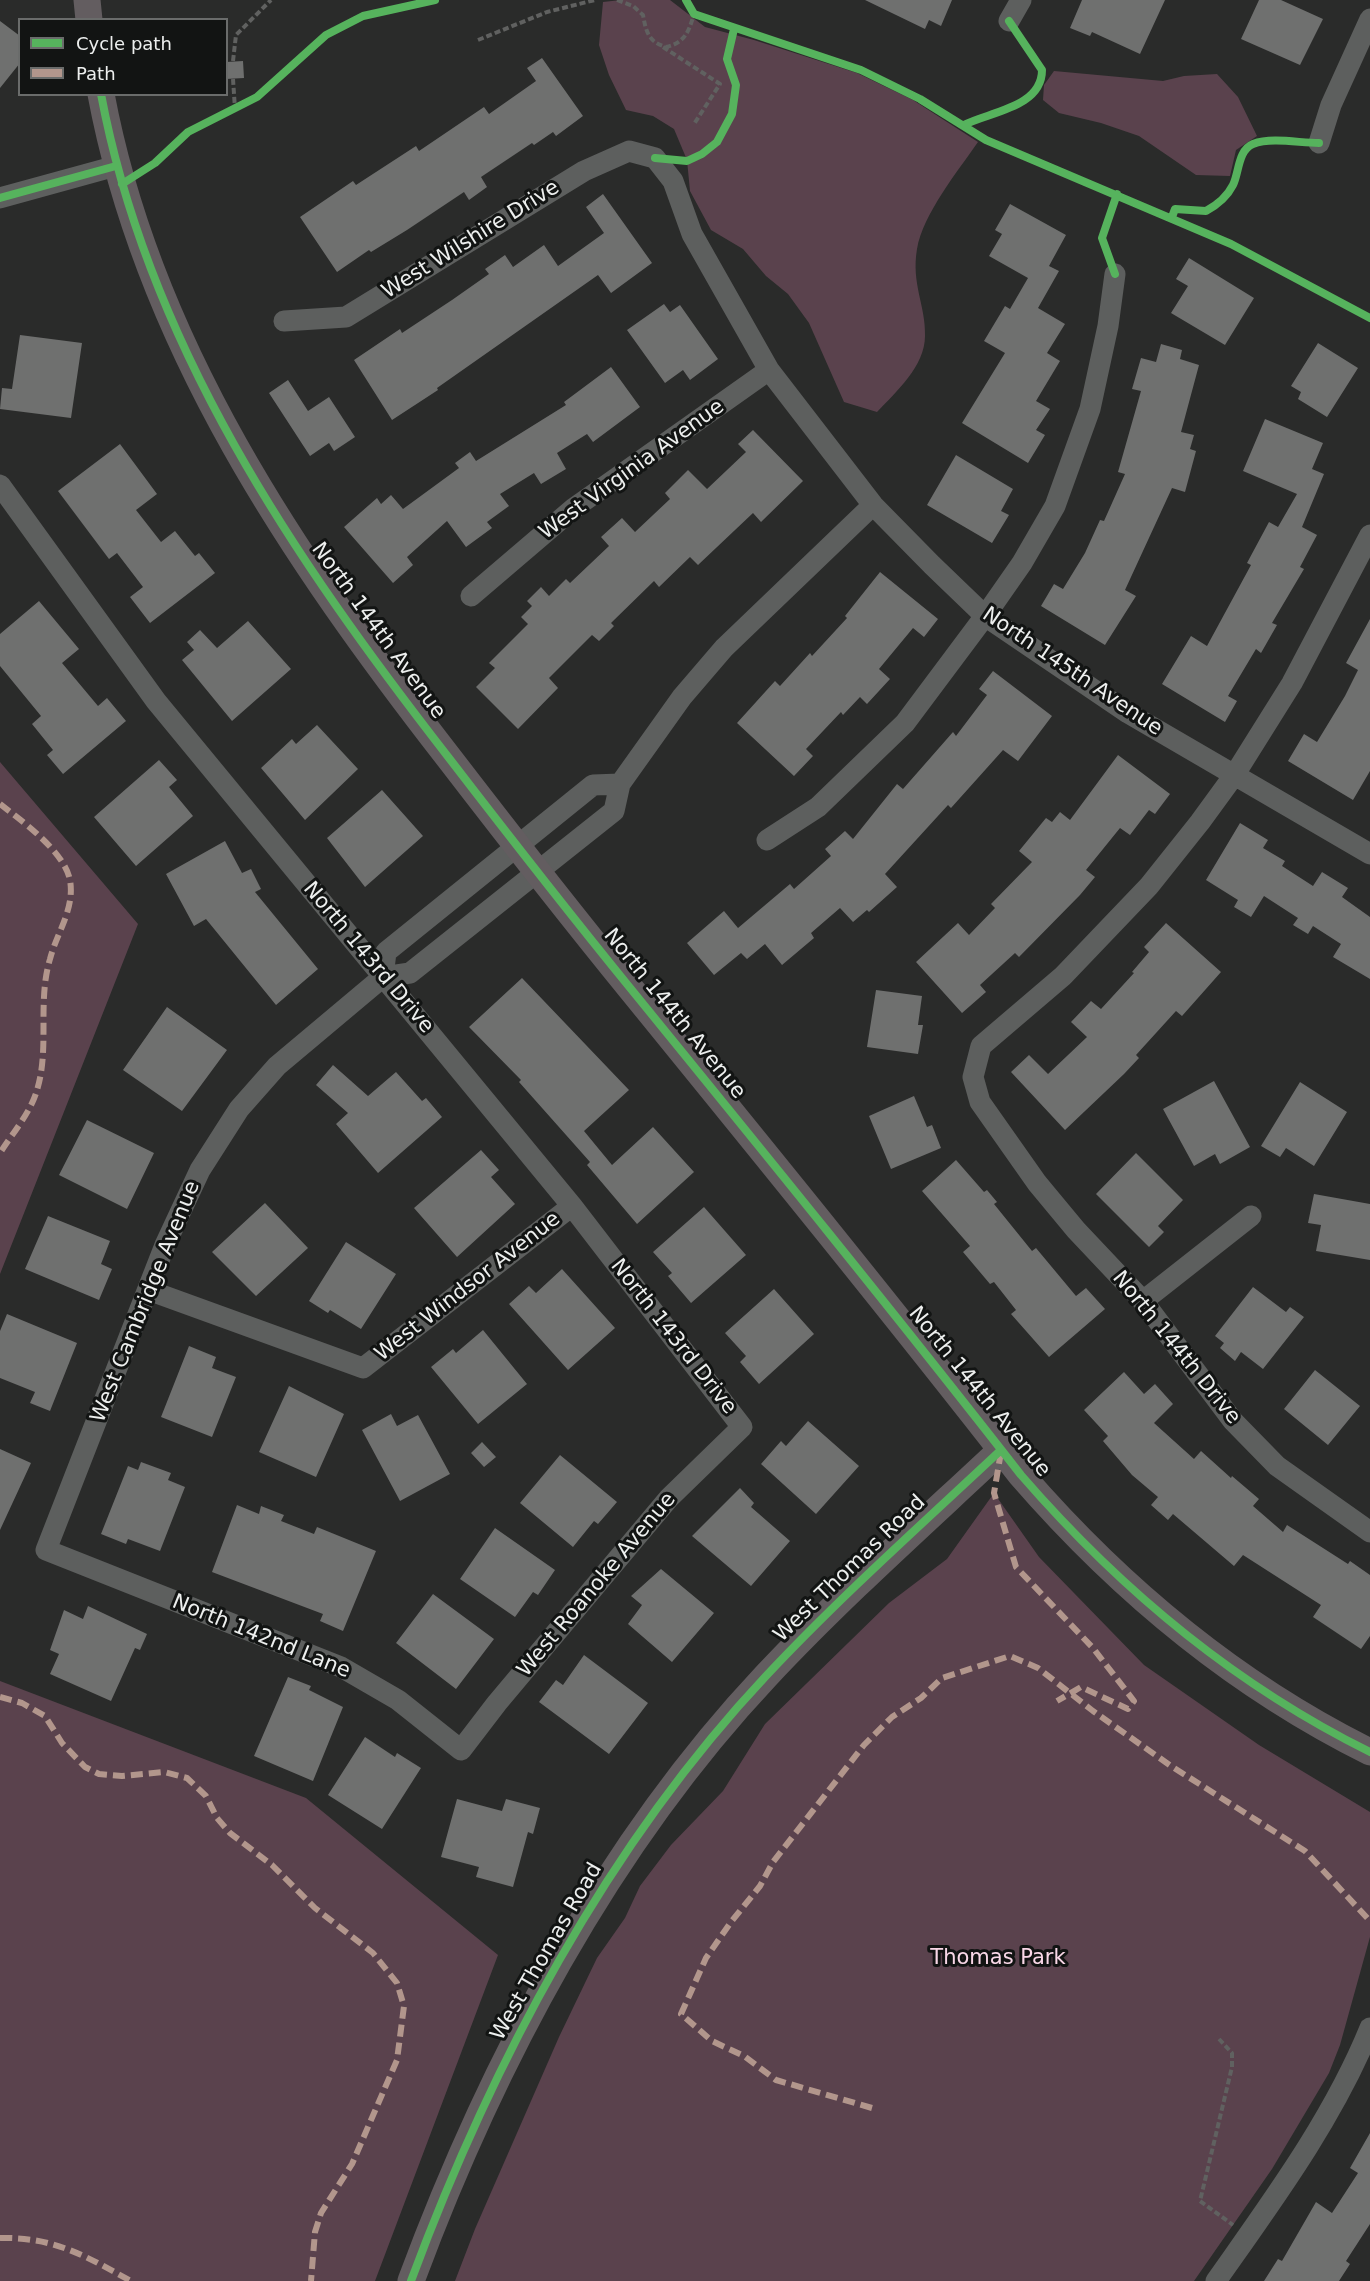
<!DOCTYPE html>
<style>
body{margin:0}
#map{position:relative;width:1370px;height:2281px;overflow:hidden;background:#2a2b2a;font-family:"DejaVu Sans",sans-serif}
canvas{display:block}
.legend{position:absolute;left:18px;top:18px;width:210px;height:78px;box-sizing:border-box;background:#121413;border:2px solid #6a6c6b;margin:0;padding:8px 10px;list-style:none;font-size:18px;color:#edefee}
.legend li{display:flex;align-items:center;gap:12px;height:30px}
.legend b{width:30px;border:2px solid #6a6c6b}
</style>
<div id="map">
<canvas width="1370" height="2281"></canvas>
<ul class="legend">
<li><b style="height:8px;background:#56b35d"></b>Cycle path</li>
<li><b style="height:8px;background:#b2968c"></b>Path</li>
</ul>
</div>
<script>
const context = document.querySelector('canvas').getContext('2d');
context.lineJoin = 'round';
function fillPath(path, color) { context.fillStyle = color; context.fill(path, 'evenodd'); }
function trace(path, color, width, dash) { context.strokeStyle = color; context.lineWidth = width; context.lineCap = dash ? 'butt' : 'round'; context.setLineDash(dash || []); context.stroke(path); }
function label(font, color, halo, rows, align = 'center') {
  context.font = font + ' "DejaVu Sans",sans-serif'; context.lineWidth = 6; context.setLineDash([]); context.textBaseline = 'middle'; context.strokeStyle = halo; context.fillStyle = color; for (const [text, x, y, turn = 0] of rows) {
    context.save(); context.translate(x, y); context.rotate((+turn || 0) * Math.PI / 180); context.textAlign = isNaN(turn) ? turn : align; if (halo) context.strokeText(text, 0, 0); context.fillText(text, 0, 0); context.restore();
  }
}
const green = new Path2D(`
 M621 0H670L705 27 754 40 857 73 913 100 978 142C958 171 923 214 917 249 911 284 926 306 925 336 925 366 896 392 877 412L844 402 809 323 788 294 766 276 743 249 711 230 690 191 687 160 674 129 653 116 626 110 609 75 599 45 603 2Z
 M1054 71 1163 81 1184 76 1217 74 1238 97 1257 136 1236 150 1230 176 1196 175 1139 136 1101 123 1059 113 1043 100 1044 85Z
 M0 762 138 924 0 1274Z
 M994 1493 1039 1557 1144 1665 1259 1745 1370 1812V1937L1340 2045 1329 2073 1272 2169 1194 2281H455L475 2229 559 2037 597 1958 625 1918 640 1886 671 1845 723 1791 765 1724 889 1603 947 1559Z
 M0 1681 306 1798 498 1955 375 2281H0Z`);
const building = new Path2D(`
 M865 0H952L941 26 929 20 925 29Z
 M1082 0H1165L1140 54 1092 32 1090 36 1070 28Z
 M1259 0H1281L1323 19 1300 65 1241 39Z
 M0 21 20 36V63L0 88Z
 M542 58 583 116 556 136 553 132 534 145 532 143 481 177 487 187 469 200 464 192 407 230 371 252 369 250 337 272 300 217 353 181 356 185 416 146 419 151 484 107 489 114 536 81 527 68Z
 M243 61 244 78 226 79V62Z
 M603 194 652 263 611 293 598 275 437 388 438 390 392 420 354 360 400 329 402 333 452 300 489 274 485 269 505 255 513 267 544 245 558 266 604 233 586 207Z
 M1010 204 1066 235 1049 266 1059 271 1038 308 1065 324 1047 353 1060 361 1036 401 1050 409 1036 430 1045 435 1028 463 962 423 1005 353 984 341 1005 306 1010 309 1028 278 989 256 1002 234 995 230Z
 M1189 258 1254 298 1225 345 1171 313 1188 286 1176 279Z
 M664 304 670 312 680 305 718 359 690 380 683 370 665 383 627 330Z
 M20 335 82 343 71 418 0 409 2 388 12 389Z
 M1318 343 1358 368 1327 417 1298 399 1301 392 1291 386Z
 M1161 344 1182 350 1180 359 1199 365 1181 432 1194 435 1190 449 1196 451 1185 492 1172 488 1125 590 1136 596 1105 645 1041 606 1054 584 1063 589 1085 553 1100 520 1104 521 1125 474 1118 472 1141 391 1132 389 1141 358 1156 362Z
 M611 367 640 407 593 442 587 434 557 453 566 469 541 484 534 473 500 494 509 506 487 522 492 528 466 547 447 521 407 557 413 565 393 583 344 527 377 498 381 504 391 495 403 509 459 468 455 463 470 452 476 461 566 405 564 402Z
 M288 380 308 411 329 397 355 437 334 451 329 443 310 456 269 393Z
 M1265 419 1323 443 1312 469 1324 474 1302 527 1317 535 1300 567 1304 569 1272 623 1277 625 1261 653 1256 649 1228 696 1237 701 1225 722 1162 684 1191 636 1207 646 1251 565 1247 563 1269 522 1278 527 1297 494 1243 471Z
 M753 430 803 481 761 522 753 513 698 565 690 557 659 587 654 581 611 623 614 626 599 641 592 635 549 678 558 688 518 729 476 687 495 668 489 663 528 624 521 617 532 606 527 601 541 587 549 596 566 579 570 583 609 546 601 537 622 518 635 532 670 499 665 493 688 470 707 489 746 452 738 444Z
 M120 444 157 494 136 510 161 542 175 531 195 556 199 553 215 573 150 623 130 597 143 587 117 553 109 559 58 491Z
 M956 455 1013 489 1001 511 1009 515 992 543 927 505Z
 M880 572 938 619 924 637 913 628 879 669 890 679 867 704 860 697 843 715 841 712 806 749 813 756 794 776 737 723 775 681 780 686 810 653 812 656 847 618 845 616Z
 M39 601 79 649 62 663 98 706 107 698 126 721 63 774 47 755 53 750 32 724 41 716 0 666V634Z
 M1370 619V771L1353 800 1288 761 1304 734 1317 742 1345 696 1358 670 1346 663Z
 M248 621 291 669 232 721 182 660 194 650 187 642 200 630 217 648Z
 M993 671 1052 716 1018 761 1003 750 951 808 948 805 885 874 897 887 869 912 867 910 853 922 840 908 811 933 814 938 782 965 765 944 747 959 741 953 714 975 687 943 724 911 738 928 790 884 794 889 831 856 825 849 845 831 853 839 897 784 903 789 953 732 956 736 987 695 979 689Z
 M317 725 358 769 305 820 261 768 292 739 296 744Z
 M1118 755 1170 794 1155 814 1149 810 1130 835 1120 828 1086 870 1095 877 1080 895 1019 957 1015 953 980 985 986 992 962 1013 916 962 958 923 969 935 995 908 991 904 1032 862 1019 851 1046 818 1052 822 1060 812 1070 820Z
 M159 760 177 780 169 787 193 816 136 866 94 817Z
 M382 790 423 836 365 887 327 838Z
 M1240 823 1268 840 1263 848 1285 861 1282 866 1313 886 1322 872 1348 888 1342 897 1370 917V979L1333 957 1341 944 1313 926 1308 934 1293 925 1298 918 1264 896 1251 917 1234 907 1238 900 1206 880Z
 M225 841 242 873 251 869 261 889 255 892 318 969 276 1005 206 919 194 926 166 874Z
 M1166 923 1221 972 1182 1016 1176 1011 1136 1055 1139 1058 1124 1074 1065 1130 1011 1072 1029 1055 1048 1074 1087 1037 1071 1022 1091 1001 1101 1009 1134 973 1132 972 1149 952 1144 947Z
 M522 978 629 1090 584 1131 612 1165 653 1127 694 1172 637 1224 587 1165 590 1162 519 1082 521 1080 469 1027Z
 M876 990 922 996 918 1025H923L918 1054 867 1047Z
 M167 1007 227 1050 182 1111 123 1070Z
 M333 1065 368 1096 396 1072 422 1101 426 1098 442 1117 378 1173 336 1124 348 1113 316 1085Z
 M1214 1081 1250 1147 1220 1164 1215 1154 1194 1166 1163 1109Z
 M1300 1082 1347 1112 1314 1166 1286 1148 1280 1157 1261 1146Z
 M914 1096 927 1127 932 1125 941 1148 891 1169 869 1116Z
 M87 1120 154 1153 127 1209 59 1175Z
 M481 1150 499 1170 491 1177 515 1204 457 1257 414 1208Z
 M1136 1153 1183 1200 1158 1226 1164 1232 1149 1247 1096 1194Z
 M956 1160 984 1192 987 1190 997 1202 994 1204 1032 1251 1036 1248 1076 1296 1086 1288 1105 1309 1049 1357 1011 1314 1016 1310 994 1282 990 1284 963 1252 970 1246 922 1191Z
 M1314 1194 1370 1204V1260L1316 1251 1321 1225 1308 1223Z
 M265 1203 308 1248 256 1296 212 1252Z
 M704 1207 746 1255 691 1303 668 1276 672 1273 653 1252Z
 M48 1216 110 1241 101 1264 112 1269 99 1300 25 1269Z
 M346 1242 396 1274 361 1329 330 1310 328 1313 309 1301Z
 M562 1269 615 1328 568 1370 509 1304 529 1286 536 1293Z
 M1253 1287 1286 1312 1290 1307 1304 1317 1263 1369 1241 1352 1235 1361 1220 1348 1224 1343 1215 1336Z
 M774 1289 814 1334 759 1384 740 1362 746 1356 725 1333Z
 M7 1314 77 1343 50 1411 30 1403 35 1392 0 1378V1331Z
 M483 1330 527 1384 478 1424 431 1367 453 1349 456 1353Z
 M189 1346 216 1357 212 1368 236 1377 212 1437 161 1417Z
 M1315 1370 1360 1406 1328 1445 1284 1409Z
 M1124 1372 1144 1394 1155 1384 1173 1404 1154 1423 1194 1459 1201 1451 1231 1478 1232 1476 1259 1499 1253 1506 1283 1532 1287 1525 1348 1564 1350 1561 1370 1575V1636L1361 1649 1313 1617 1321 1605 1243 1555 1234 1566 1173 1514 1168 1520 1151 1505 1158 1497 1132 1475 1103 1441 1108 1436 1084 1410Z
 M289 1386 344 1414 316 1477 259 1452Z
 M391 1414 397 1426 418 1415 450 1474 400 1501 362 1430Z
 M808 1421 859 1466 816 1514 761 1464 781 1441 786 1446Z
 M482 1442 496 1457 484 1467 471 1453Z
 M0 1449 31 1463 0 1530Z
 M560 1455 617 1502 598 1524 594 1521 573 1547 520 1503Z
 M141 1462 171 1473 168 1480 185 1487 160 1551 128 1539 126 1544 101 1534 128 1466 138 1470Z
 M740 1488 754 1503 751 1507 790 1541 751 1586 692 1536Z
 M237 1505 259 1514 261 1506 284 1515 281 1521 314 1534 317 1527 376 1551 343 1631 320 1621 323 1614 212 1572Z
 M495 1528 555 1570 538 1595 533 1592 515 1617 460 1579Z
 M661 1569 714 1613 672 1662 628 1624 642 1605 631 1596Z
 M433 1594 494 1639 456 1689 396 1643Z
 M88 1606 147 1634 140 1650 135 1648 111 1701 50 1674 59 1654 50 1650 64 1610 83 1619Z
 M584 1655 648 1703 609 1754 539 1702 556 1680 563 1685Z
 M288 1677 311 1686 309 1690 343 1707 313 1781 254 1756Z
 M365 1737 395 1757 397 1753 421 1768 382 1829 328 1795Z
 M457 1799 502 1811 506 1799 540 1808 533 1834 528 1832 513 1887 476 1877 479 1867 441 1857Z
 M1370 2133V2224L1346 2261 1350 2264 1339 2281H1264L1278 2259 1282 2261 1316 2202 1332 2213 1358 2173 1350 2168Z`);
const path = new Path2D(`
 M617 0 633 6 643 15C646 31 648 42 666 47 685 43 689 31 694 14
 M478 40 547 12 595 0
 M663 47 720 84 694 124
 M233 61 236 35 271 0
 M233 79 235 109
 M1219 2039 1232 2053V2067L1200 2201 1233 2225`);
const minor = new Path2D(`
 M1009 21 1021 0
 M1319 143 1331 105 1370 19
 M0 198 116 166
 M284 321 346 317 584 171 629 151 655 158 673 181 692 234 769 370 873 505 932 565 985 616 1128 713 1370 854
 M0 485 156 701 572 1206 742 1427 669 1498 497 1703 461 1750 398 1700 341 1667 46 1550 165 1245 200 1170 239 1109 277 1066 383 977 410 973 614 811 620 784 682 697 724 648 873 505
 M1370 535 1292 683 1235 774 1200 822 1149 886 1063 976 981 1046 973 1077 980 1102 1037 1183 1076 1230 1143 1301 1233 1421 1277 1466 1370 1532
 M471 596 574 508 769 370
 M767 840 818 807 905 723 985 616 1022 563 1055 506 1090 409 1108 326 1115 274
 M383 977 386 952 593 785 620 784
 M148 1290 363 1368 572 1206
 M1143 1301 1251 1216
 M1216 2281C1273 2200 1333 2119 1370 2028`);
const major = new Path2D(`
 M87 0 89 20
 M101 94C148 345 295 560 449 758 509 836 569 913 631 989 762 1150 893 1311 1021 1475 1119 1588 1235 1685 1370 1752
 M411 2281C491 2065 607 1845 766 1676 840 1597 922 1524 1001 1450`);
const quiet = new Path2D(`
 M0 804C22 821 64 851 70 880 75 909 57 932 50 959 37 1002 50 1048 37 1090 31 1112 12 1134 0 1153
 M1001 1452 994 1493 1016 1567 1093 1648 1134 1701 1128 1709 1081 1687 1057 1701
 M0 1697 22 1703 45 1716 62 1743 85 1767 99 1774 122 1776 164 1772 187 1778 206 1796 217 1818 230 1833 272 1865 315 1908 373 1953 397 1983 404 2006 397 2060 352 2164 321 2213 315 2232 311 2281
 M872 2108 776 2080 744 2056 712 2041 681 2014 706 1958 731 1922 760 1886 773 1862 864 1745 892 1717 921 1698 942 1678 1010 1656 1038 1668 1093 1711 1171 1766 1305 1851 1370 1921
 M0 2238C55 2237 85 2256 131 2281`);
const cycleway = new Path2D(`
 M686 0 694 14 861 70 920 99 986 140 1231 244 1370 318
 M101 94C148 345 295 560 449 758 509 836 569 913 631 989 762 1150 893 1311 1021 1475 1119 1588 1235 1685 1370 1752
 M964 125C988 112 1042 108 1042 70L1009 21
 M655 158 687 161 702 154 717 142 732 114 736 85 727 59 734 29
 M122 184 155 163 188 132 257 97 326 35 363 16 435 0
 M0 198 116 166
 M1172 217 1175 209 1206 211C1217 205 1227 197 1233 185 1239 173 1238 150 1253 144 1272 137 1299 143 1319 143
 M1115 274 1102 238 1117 194
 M411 2281C491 2065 607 1845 766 1676 840 1597 922 1524 1001 1450`);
const streetNames = [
 ["West Wilshire Drive",471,240,-32],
 ["West Virginia Avenue",632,470,-36],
 ["North 144th Avenue",378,631,54],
 ["North 145th Avenue",1072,672,34],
 ["North 143rd Drive",368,958,50],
 ["North 144th Avenue",674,1014,51],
 ["West Windsor Avenue",468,1287,-38],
 ["West Cambridge Avenue",146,1302,-68],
 ["North 143rd Drive",673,1337,52],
 ["North 144th Drive",1176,1348,51],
 ["North 144th Avenue",979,1392,51],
 ["West Thomas Road",850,1569,-44],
 ["West Roanoke Avenue",597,1585,-50],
 ["North 142nd Lane",261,1637,22],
 ["West Thomas Road",547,1952,-60]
];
const parkNames = [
 ["Thomas Park",998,1959]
];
fillPath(green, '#5a424d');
fillPath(building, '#6f706f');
trace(path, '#606160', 4, [6, 3]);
trace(minor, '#5d5f5e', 21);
trace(major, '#635d60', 27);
trace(quiet, '#b2968c', 6, [12, 6]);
trace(cycleway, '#56b35d', 8);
label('21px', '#edefee', '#121413', streetNames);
label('21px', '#f9d7e7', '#121413', parkNames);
</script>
